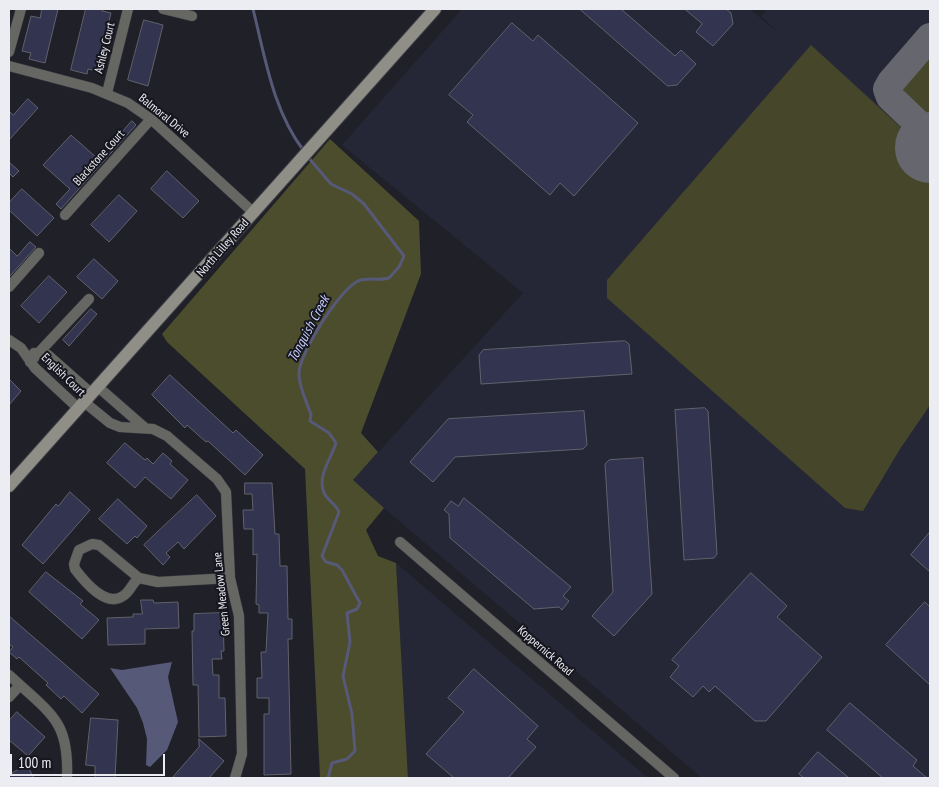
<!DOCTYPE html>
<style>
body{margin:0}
#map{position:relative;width:939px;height:787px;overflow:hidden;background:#1f2028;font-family:"PT Sans Narrow",sans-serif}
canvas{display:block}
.frame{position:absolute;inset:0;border:10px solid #ecedf3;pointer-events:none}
.scale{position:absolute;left:10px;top:754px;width:155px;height:22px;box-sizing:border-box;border:2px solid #ecedf3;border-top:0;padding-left:6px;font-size:15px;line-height:18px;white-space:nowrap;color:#ecedf3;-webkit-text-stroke:4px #15161e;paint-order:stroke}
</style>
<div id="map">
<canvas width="939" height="787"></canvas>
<div class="frame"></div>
<div class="scale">100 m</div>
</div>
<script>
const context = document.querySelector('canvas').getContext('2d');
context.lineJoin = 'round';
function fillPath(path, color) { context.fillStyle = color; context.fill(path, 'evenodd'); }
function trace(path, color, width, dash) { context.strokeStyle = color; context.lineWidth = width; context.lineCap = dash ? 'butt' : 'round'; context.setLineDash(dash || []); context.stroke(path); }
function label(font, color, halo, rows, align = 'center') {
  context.font = font + ' "PT Sans Narrow",sans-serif'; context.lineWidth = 4; context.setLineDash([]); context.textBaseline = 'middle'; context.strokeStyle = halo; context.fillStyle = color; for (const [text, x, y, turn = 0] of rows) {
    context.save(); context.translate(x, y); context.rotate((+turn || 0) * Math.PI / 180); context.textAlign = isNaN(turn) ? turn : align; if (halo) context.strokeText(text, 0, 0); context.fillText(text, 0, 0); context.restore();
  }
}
const built = new Path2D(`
 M462 9H750L783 37 761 16 767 9H930V778H702L352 481 523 293 342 145Z
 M396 563 648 778H408Z`);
const green = new Path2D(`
 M811 45 930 154V405L900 449 863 511 845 508 607 298V280Z
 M930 48V113L928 115 913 108 899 88 910 70Z`);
const forest = new Path2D(`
 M330 139 419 221 421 274 361 433 378 452 353 480 384 508 366 530 378 556 396 563 408 778H320L305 469 167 342 162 334Z`);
const water = new Path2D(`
 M172 662 168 677 178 722 167 750 150 767 146 765 147 739 143 723 137 708 110 668 122 670Z`);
const stream = new Path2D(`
 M253 9C265 57 273 111 304 151
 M307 156 331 184 352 194 364 204 404 256 399 267 389 278C379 281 368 277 358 281 340 289 298 355 299 374 299 388 307 402 311 415L310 421 329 433 336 443C331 459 317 476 324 493 328 501 336 504 339 512L322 556 326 562 337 565 342 570 360 603 357 609 347 613 350 642 343 676 352 714 355 751 347 759 332 763 328 778`);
const taxiway = new Path2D(`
 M930 37 891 82 887 89 890 97 930 135`);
const runway = new Path2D(`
 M930 148V147`);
const building = new Path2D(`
 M42 9H58L45 63 29 59 31 53 22 51 31 16 40 18Z
 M86 9H103L102 11 111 13 97 71 88 69 87 74 71 70Z
 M580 9H621L675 56 681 50 696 64 677 85 668 86Z
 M685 9H726L731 13 733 24 713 46 696 32 702 24Z
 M144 20 163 25 148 86 128 80Z
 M512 23 533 41 538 35 638 123 574 196 560 183 550 195 467 122 473 115 449 95Z
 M28 99 38 108 9 140V111L13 115Z
 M132 121 136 125 61 209 56 204 70 189 43 165 71 135 98 159Z
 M9 162 19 171 13 177 9 173Z
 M167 171 199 201 183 218 151 189Z
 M22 189 54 218 37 236 9 210V203Z
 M119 195 137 211 109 242 91 225Z
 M30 242 36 247 9 277V248L17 256Z
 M94 259 118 281 102 299 77 277Z
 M49 276 67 292 39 323 21 306Z
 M91 309 97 314 69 346 63 340Z
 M625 341 629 344 632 374 481 384 479 355 483 350Z
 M170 375 233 433 236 430 263 455 245 475 208 441 206 442 187 425 185 428 152 395Z
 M9 379 21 391 9 405Z
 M705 408 708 411 717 554 714 558 684 560 675 410Z
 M584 411 587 445 583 449 455 457 433 482 410 462 448 419Z
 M125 443 145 460 147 458 153 464 163 453 172 461 170 464 188 480 171 499 145 477 135 488 107 463Z
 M643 458 652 594 614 636 592 616 613 592 605 464 609 460Z
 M245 483H272L275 534H279L280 566H287L288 619H292V639H288L291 774 264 775V714H269V698H257V678H262L261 652H266L268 613H259V605L256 604 257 554 253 555V529H244L243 510H253L252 494H245Z
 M70 492 90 510 43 564 22 545 56 504 58 506Z
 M197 495 216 516 184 549 178 542 166 553 170 557 163 565 144 545Z
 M464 498 571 587 563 596 569 601 562 610 559 607 534 609 450 538 449 514 444 510 451 501 458 506Z
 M118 499 147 526 137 538 135 536 127 544 99 519Z
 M930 532V572L911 555Z
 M46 572 83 601 80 604 99 620 82 639 29 592Z
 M751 573 787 606 777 617 822 657 766 721H755L715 686 709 692 703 686 693 697 670 677 679 666 672 660Z
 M141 600H153L154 603 178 602 179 628 145 629V644L108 645 107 618 133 617V614H142Z
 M925 602 930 607V685L886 645Z
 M223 613 224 651H221L222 659H212L213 675H219V698H225L226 736 199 737 198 685H193L192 631H194V614Z
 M9 616 99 694 82 713 64 696 61 699 46 685 48 683 19 657 17 659 9 652 13 647 9 644Z
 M474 669 538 726 527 739 536 747 508 778H454L426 754 464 712 448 698Z
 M850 703 917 760 913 766 927 778H883L827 730Z
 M17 712 45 737 28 756 9 740V721Z
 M91 718 118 720 115 778H95V766L86 765Z
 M199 739 224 761 209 778H172L199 747Z
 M818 752 849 778H804L799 774Z
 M27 765 34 778H9V775Z`);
const street = new Path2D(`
 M163 9 192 16
 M9 52 21 9
 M9 66 92 88 128 103 151 119 254 213
 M107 93 128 9
 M65 215 151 119
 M9 287 39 253
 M9 340 21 348 35 368 78 408
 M34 353 48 355 91 393
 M30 362 89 299
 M97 386 144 427
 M83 401 110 423 120 427 153 429 167 436 217 479 226 492 230 578 239 616 242 754 235 778
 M400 542 674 778
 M92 544 99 545 139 578C132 583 130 592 123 596 106 608 84 581 75 569L74 564 79 550Z
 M139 578 158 582 230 578
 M9 675 20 685 9 697
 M20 685C56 717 69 727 67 778`);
const secondary = new Path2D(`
 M9 486 435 9`);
const streetNames = [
 ["Ashley Court",105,48,-76],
 ["Balmoral Drive",164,116,39],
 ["Blackstone Court",99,158,-48],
 ["North Lilley Road",223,248,-49],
 ["English Court",63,375,44],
 ["Green Meadow Lane",222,594,-96],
 ["Koppernick Road",545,651,41]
];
const waterNames = [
 ["Tonquish Creek",309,329,-62]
];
fillPath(built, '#262736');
fillPath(green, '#46472a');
fillPath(forest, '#4c4d2d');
fillPath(water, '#565977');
trace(stream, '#565977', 3);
trace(taxiway, '#66666e', 28);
trace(runway, '#66666e', 70);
fillPath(building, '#323450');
trace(building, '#61626c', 1);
trace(street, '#3c3d44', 11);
trace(secondary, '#3c3d44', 14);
trace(street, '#666762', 10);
trace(secondary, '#8f8f87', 12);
label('12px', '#ecedf3', '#15161e', streetNames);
label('italic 14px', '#c6cbf8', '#15161e', waterNames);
</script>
